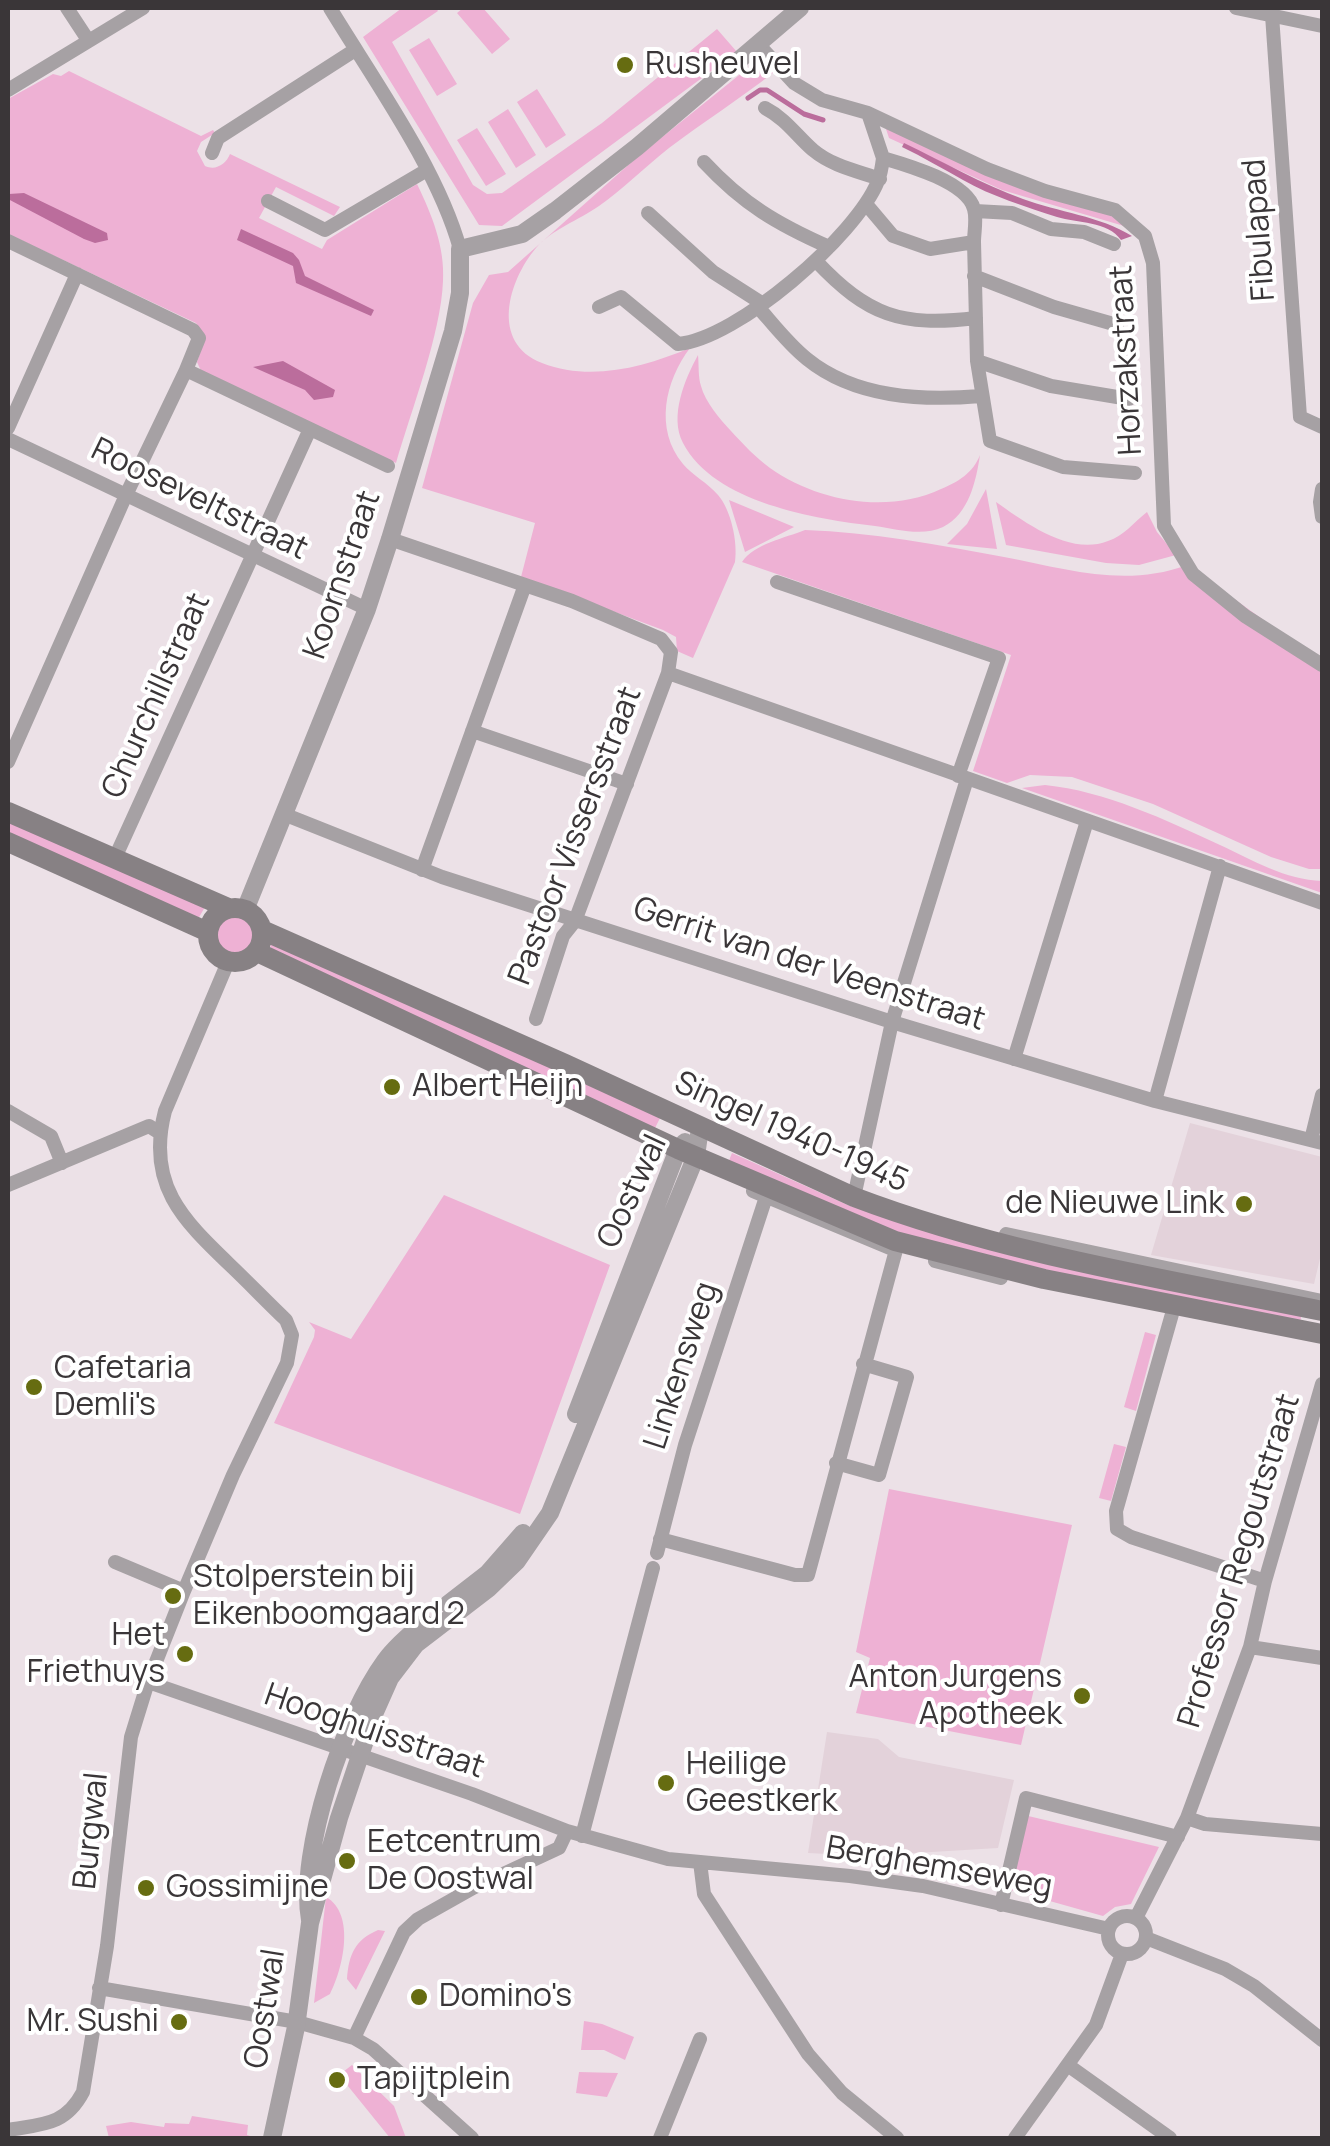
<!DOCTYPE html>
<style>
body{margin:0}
#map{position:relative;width:1330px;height:2146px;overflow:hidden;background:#ece1e7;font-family:Manrope,sans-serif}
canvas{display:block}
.frame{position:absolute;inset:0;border:10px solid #3a3638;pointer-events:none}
</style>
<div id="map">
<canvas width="1330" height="2146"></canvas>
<div class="frame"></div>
</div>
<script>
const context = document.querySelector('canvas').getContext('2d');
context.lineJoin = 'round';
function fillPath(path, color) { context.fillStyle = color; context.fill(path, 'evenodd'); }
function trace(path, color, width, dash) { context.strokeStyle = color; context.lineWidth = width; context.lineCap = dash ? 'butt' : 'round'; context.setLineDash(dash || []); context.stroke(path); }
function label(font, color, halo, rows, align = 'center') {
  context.font = font + ' Manrope,sans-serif'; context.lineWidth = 8; context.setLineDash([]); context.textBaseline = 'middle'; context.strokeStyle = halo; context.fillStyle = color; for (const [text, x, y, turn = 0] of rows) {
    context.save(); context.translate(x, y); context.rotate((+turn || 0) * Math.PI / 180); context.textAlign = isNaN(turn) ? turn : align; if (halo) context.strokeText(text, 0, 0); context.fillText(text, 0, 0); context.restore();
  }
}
const built = new Path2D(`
 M1190 1123 1322 1157V1250L1314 1284 1151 1255Z
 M827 1732 878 1739 899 1757 1014 1780 998 1848 866 1856 808 1853Z`);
const green = new Path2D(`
 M402 8H436L438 11 392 42 473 185 487 194 502 193 602 123 717 29 737 52 502 226 479 225 363 37Z
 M463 8H483L510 39 492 54 457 13Z
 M429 38 457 84 437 96 409 50Z
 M759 59 774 72C740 99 703 122 669 148 645 167 623 189 599 206 579 220 551 230 536 248 508 281 490 343 542 363 591 382 644 367 690 348 665 381 654 429 683 464 692 475 708 483 718 495 731 510 738 542 735 562L693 658 677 651 676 637 663 630 521 577 535 523 422 488 473 303 489 275 508 272 635 159Z
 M69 71 201 136 213 130 215 133 201 142 197 151 205 166C216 171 226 164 230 154L340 207 334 216 276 187 259 218 322 249 327 240 417 184C432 215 445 247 443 281 441 334 411 411 396 463L201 371 197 362 205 337 196 323 8 234V99L53 74 61 76Z
 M537 89 566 135 546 148 517 102Z
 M508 109 536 155 516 168 488 122Z
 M884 123 1106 210 1124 226 1002 190 889 138Z
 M477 128 506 174 486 186 457 140Z
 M698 355C699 365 698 377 701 386 705 402 720 419 731 431 743 444 756 458 770 468 818 502 888 514 941 489 958 482 973 473 980 455 976 481 969 514 943 527 922 537 897 529 875 526 816 519 714 503 683 443 669 416 685 379 698 355Z
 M986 489 997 549 947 544 967 524Z
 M729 500 794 527 745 552Z
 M996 502C1026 523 1070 556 1108 541 1124 536 1134 522 1147 512L1157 532 1176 555 1139 565 1106 563 1006 545Z
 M805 530C871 532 939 545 1004 557 1067 569 1125 588 1187 565L1322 662V869H1309L1271 857 1153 804 1072 777 1030 775 1007 783 973 771 1011 655 742 562C754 544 785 538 805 530Z
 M1045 785C1105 791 1166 820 1220 845 1252 860 1286 880 1322 881V893L1022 788Z
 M8 818 205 907 198 919 8 833Z
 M217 935a18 18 0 1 1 36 0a18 18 0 1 1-36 0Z
 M271 939 660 1118 654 1130 270 955Z
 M732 1153 850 1206 1302 1311 1300 1324 915 1242 728 1163Z
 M444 1195 610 1265 520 1514 274 1423 314 1337 315 1330 309 1322 351 1339Z
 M1145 1332 1156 1335 1136 1411 1124 1407Z
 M1114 1444 1126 1447 1111 1501 1099 1498Z
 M889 1489 1072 1525 1021 1745 856 1713 870 1658 856 1652Z
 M1024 1815 1159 1847 1131 1904 1115 1907 1103 1916 1007 1889Z
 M326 1897C356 1914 343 1969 330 1994L314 2003Z
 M378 1930 385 1931 356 1990 347 1979C349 1954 355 1940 378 1930Z
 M584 2021 602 2024 634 2037 625 2060 604 2050H581Z
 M352 2065 394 2106 406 2138H390L339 2075Z
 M579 2072 618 2073 607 2097 576 2093Z
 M192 2116 248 2125 247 2135 257 2138H109L106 2126 131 2122 164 2127 165 2123 189 2124Z`);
const water = new Path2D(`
 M904 143C944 162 981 184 1023 199 1058 212 1100 216 1132 236L1121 240C1108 221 1077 223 1057 217 1026 207 991 196 963 180 943 169 923 157 902 147Z
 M24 193 107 233 108 240 95 243 84 239 8 199 9 194Z
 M241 229 293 253 299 260 305 276 374 310 371 316 296 283 293 266 237 240Z
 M283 361 335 390 333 397 314 400 305 390 253 367Z`);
const stream = new Path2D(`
 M748 98 760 90H767L804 114 823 120`);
const minor = new Path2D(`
 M67 8 88 40
 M330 8C373 79 438 169 460 249
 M1236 8 1322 26
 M1272 15 1300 417 1322 427
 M758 44 794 83 822 100 868 113 987 169 1045 191 1115 210 1145 236 1153 263 1164 526 1193 574 1245 616 1322 665
 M8 90 143 8
 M765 108C786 119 796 135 813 150 832 166 857 171 880 179
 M868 113 883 158
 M212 153 218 138 355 50
 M704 162C743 204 777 224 829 247
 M268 201 325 230 427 170
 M975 211 1012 213 1051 229 1084 232 1114 244
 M648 213 713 272 763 304
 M8 241 193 330 199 338 186 370 388 466
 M974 242 977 361 990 441 1063 467 1135 473
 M816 261C868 316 901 327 976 318
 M974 276 1054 307 1117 325
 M599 307 621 297 678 344C737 339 856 236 878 181 881 174 882 166 883 158 907 165 967 182 974 209 977 219 974 232 974 242L930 249 893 236 866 204
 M758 307C773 324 789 345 807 359 855 398 922 401 981 396
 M977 361 1051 386 1129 399
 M8 428 77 274
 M8 439 367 609
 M1322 489 1320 502 1322 517
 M390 539 572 601 661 639 671 652 668 673 1322 903
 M777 582 999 658 958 776
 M472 731 627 784
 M8 762 126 495 186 370
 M286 815 442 877 892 1022 1155 1101 1322 1143
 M114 860 310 429
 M422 870 525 585
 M536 1019 563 936 575 921 668 673
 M1014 1059 1087 821
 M1155 1101 1220 866
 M8 1111 51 1136 62 1163
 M1311 1140 1322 1095
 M8 1185 149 1126 160 1133
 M753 1191 890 1248
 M854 1197 892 1022 967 779
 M1006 1234 1322 1301
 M935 1261 1001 1278
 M1172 1314 1116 1511 1117 1529 1131 1537 1265 1581
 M836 1463 879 1475 907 1377 863 1364
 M660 1539 795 1575H808L896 1250
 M657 1553 685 1445 766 1197
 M115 1562 184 1591
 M1250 1647 1322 1658
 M148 1682 472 1794 567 1831 668 1859 850 1876 923 1886 1109 1929
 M1187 1818 1205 1824 1322 1834
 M582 1836 653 1568
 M700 1862 704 1894 808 2054 842 2093 897 2138
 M1001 1905 1026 1798 1178 1837
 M1108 1935a19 19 0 1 1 38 0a19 19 0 1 1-38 0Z
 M1136 1918 1187 1818 1250 1647 1265 1581 1322 1384
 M1146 1938 1225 1969 1254 1986 1322 2040
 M99 1988 297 2022 354 2038 373 2049 472 2138
 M354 2038 404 1932 418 1919 473 1888 559 1848 567 1831
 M1069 2066 1170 2138
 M8 2130C42 2124 65 2126 83 2092L107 1946 131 1737 148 1682 184 1591 233 1475 287 1363 292 1335 286 1320C267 1302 249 1283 230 1265 182 1219 146 1184 165 1111L228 962
 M660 2138 700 2039
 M1015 2138 1096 2025 1122 1954`);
const tertiary = new Path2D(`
 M245 910 367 609 390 539 453 331 460 293V249L522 234 555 211 637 147 800 8
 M576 1414 678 1149 685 1142
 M448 1604 488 1573 523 1533
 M310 1920C298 1851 344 1717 385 1661 396 1646 409 1635 424 1623
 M272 2138 296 2027 310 1923 339 1818 374 1714 390 1678 416 1644 489 1588 517 1561 550 1513 696 1156 700 1128`);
const secondary = new Path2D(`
 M8 812 228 908
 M8 842 208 932
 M208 935a27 27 0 1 1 54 0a27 27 0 1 1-54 0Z
 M262 930 565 1064 854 1197C1004 1254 1165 1279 1322 1311
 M257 952 678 1149 895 1241 1044 1279 1322 1334`);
const markers = [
 [625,65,10,"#666c11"],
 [392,1087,10,"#666c11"],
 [1244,1204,10,"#666c11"],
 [34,1387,10,"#666c11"],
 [173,1596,10,"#666c11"],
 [185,1654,10,"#666c11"],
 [1082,1696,10,"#666c11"],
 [666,1783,10,"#666c11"],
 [347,1861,10,"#666c11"],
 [146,1888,10,"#666c11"],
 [419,1997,10,"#666c11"],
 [179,2022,10,"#666c11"],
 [337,2080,10,"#666c11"]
];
const poiNames = [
 ["Rusheuvel",645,65],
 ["Albert Heijn",412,1087],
 ["de Nieuwe Link",1224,1204,"right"],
 ["Cafetaria",54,1369],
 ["Demli's",54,1406],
 ["Stolperstein bij",193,1578],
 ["Eikenboomgaard 2",193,1615],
 ["Het",165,1636,"right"],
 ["Friethuys",165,1673,"right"],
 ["Anton Jurgens",1062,1678,"right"],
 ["Apotheek",1062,1715,"right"],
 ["Heilige",686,1765],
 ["Geestkerk",686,1802],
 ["Eetcentrum",367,1843],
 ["De Oostwal",367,1880],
 ["Gossimijne",166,1888],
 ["Domino's",439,1997],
 ["Mr. Sushi",159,2022,"right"],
 ["Tapijtplein",357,2080]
];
const streetNames = [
 ["Fibulapad",1260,230,-94],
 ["Horzakstraat",1127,360,-93],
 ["Rooseveltstraat",199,500,26],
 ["Koornstraat",343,575,-71],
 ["Churchillstraat",157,696,-66],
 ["Pastoor Vissersstraat",576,836,-69],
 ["Gerrit van der Veenstraat",809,965,18],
 ["Singel 1940-1945",791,1133,24],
 ["Oostwal",633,1192,-65],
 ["Linkensweg",682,1366,-72],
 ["Professor Regoutstraat",1240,1561,-73],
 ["Hooghuisstraat",374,1732,19],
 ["Burgwal",92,1831,-84],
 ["Berghemseweg",939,1868,10],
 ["Oostwal",266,2009,-81]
];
fillPath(built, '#e3d2da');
fillPath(green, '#eeb1d4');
fillPath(water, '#bb6d9c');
trace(stream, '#bb6d9c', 5);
trace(minor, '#a6a1a4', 14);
trace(tertiary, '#a6a1a4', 18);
trace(secondary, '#878184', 20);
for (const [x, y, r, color] of markers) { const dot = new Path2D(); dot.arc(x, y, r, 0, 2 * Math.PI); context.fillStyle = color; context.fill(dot); trace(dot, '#fff', 4); }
label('32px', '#3a3638', '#fff', poiNames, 'left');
label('32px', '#3a3638', '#fff', streetNames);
</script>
